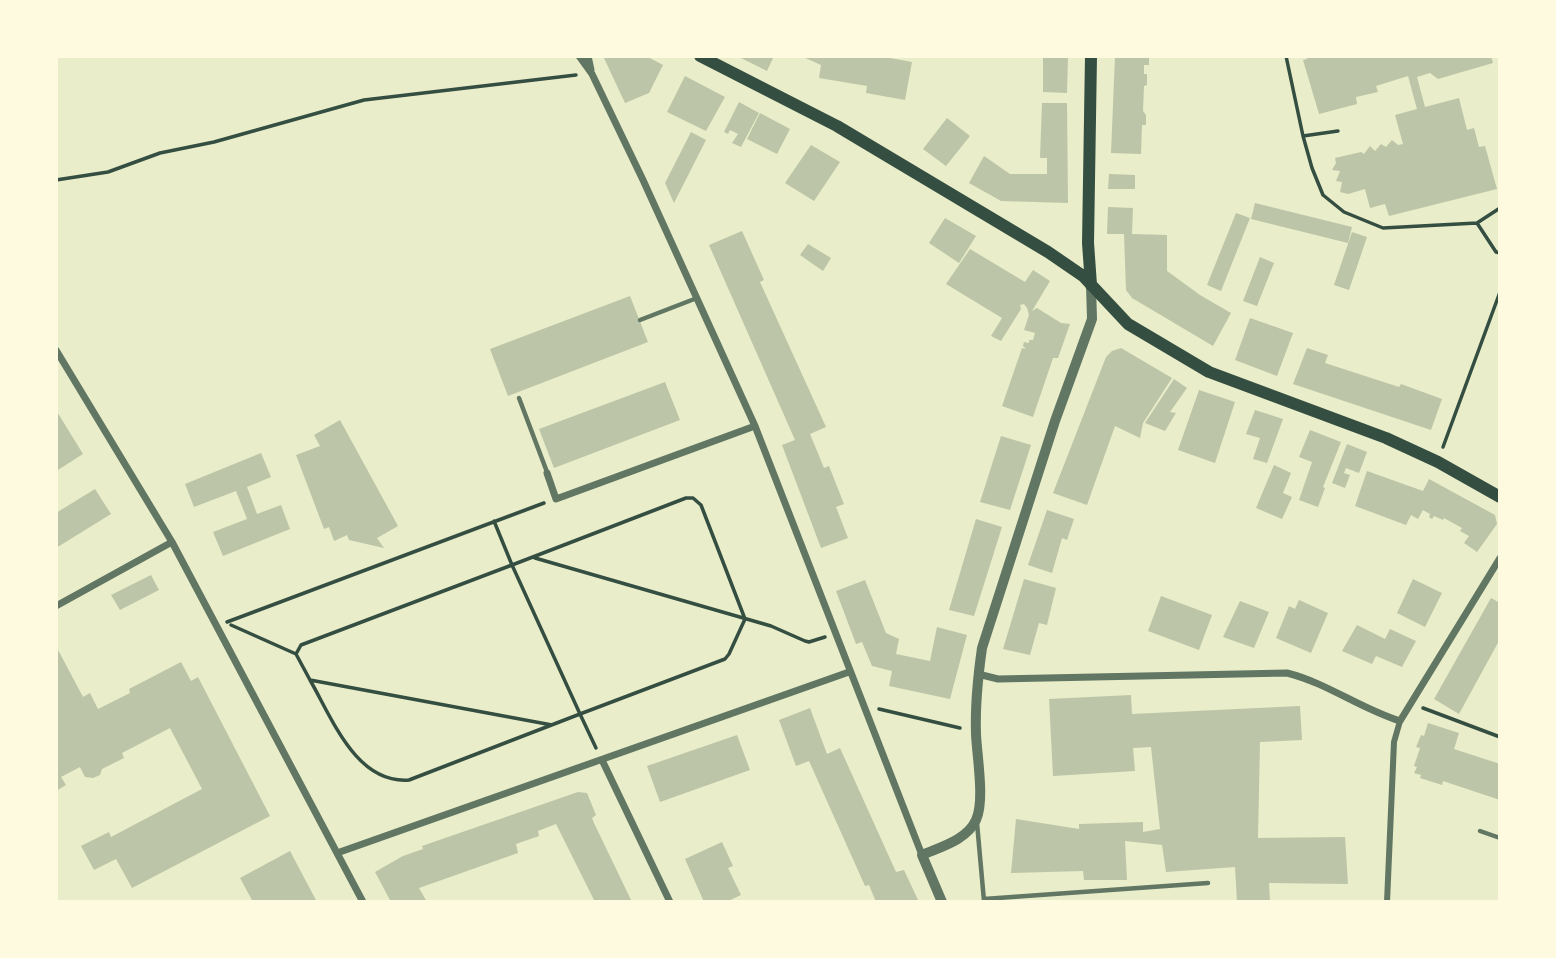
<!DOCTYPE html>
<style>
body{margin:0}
#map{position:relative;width:1556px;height:958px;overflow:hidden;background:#e9edc9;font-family:"Zilla Slab",serif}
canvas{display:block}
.frame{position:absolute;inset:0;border:58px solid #fefae0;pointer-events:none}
</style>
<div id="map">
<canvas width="1556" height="958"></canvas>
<div class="frame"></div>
</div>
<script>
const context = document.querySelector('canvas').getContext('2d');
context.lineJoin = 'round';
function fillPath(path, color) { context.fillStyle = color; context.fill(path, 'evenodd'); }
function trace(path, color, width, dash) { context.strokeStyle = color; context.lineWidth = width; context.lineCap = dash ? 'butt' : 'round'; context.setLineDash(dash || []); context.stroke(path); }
const building = new Path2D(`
 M603 56H646L663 65 649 93 625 103Z
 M737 56H774L767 71Z
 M801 56H879L912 62 905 100 866 93 867 86 819 78 821 65Z
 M1043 56H1068L1067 93 1043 92Z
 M1115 56H1149V65H1144V74H1147V85L1144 86 1143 111 1146 115V125H1142L1141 154 1111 153Z
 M1307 56H1491L1493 63 1438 79 1430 73 1417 77 1425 107 1459 98 1467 130 1474 128 1479 147 1485 146 1497 189 1389 216 1385 204 1370 208 1365 189 1348 194 1340 192 1342 182 1336 181 1340 171 1332 170 1336 163 1335 158 1361 152 1364 154 1370 146 1375 151 1381 144 1386 147 1392 140 1398 145 1403 144 1395 115 1417 109 1408 76 1376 86 1378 92 1356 97 1357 104 1319 114 1303 60 1307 59Z
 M685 76 725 97 706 131 667 112Z
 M739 102 759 113 741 147 732 143 738 134 730 130 728 134 724 132Z
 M1042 103H1067L1068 203 1001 201 969 183 984 156 1010 174H1047V158H1040Z
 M760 113 790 129 777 154 747 139Z
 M947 118 970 136 946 166 923 149Z
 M691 132 706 140 674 203 665 183Z
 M811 145 840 162 814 201 785 183Z
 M1109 174 1135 175V189H1108Z
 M1255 203 1352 227 1348 243 1251 219Z
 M1108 207 1133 208 1132 234 1167 235V271L1200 295 1231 313 1213 346 1132 298 1126 290 1124 234H1107Z
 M1236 213 1250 218 1221 291 1207 285Z
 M945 218 976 236 959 263 929 243Z
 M742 231 764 280 760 282 826 427 810 434 824 468 829 466 844 504 836 507 848 538 821 548 782 445 795 440 709 245Z
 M1352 232 1367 237 1349 290 1334 285Z
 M808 244 831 258 823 271 800 255Z
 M970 249 1025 282 1033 270 1050 281 1032 311 1037 308 1061 323 1070 324 1058 358H1053L1033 417 1002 406 1022 348 1026 349 1023 346 1024 342 1029 343V340H1033L1035 333 1024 330 1029 315 1027 308 1024 304 1020 305 1021 309 1001 341 991 336 1002 318 946 284Z
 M1260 257 1274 263 1257 306 1243 301Z
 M630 296 648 342 508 396 490 349Z
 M1250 318 1293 333 1277 376 1235 360Z
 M1121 348 1172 378 1143 423 1140 438 1115 426 1087 505 1053 493 1106 357 1112 351Z
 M1307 348 1328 355 1325 363 1399 387 1401 384 1442 399 1431 430 1293 384Z
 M1174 379 1187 388 1170 412 1176 413 1165 431 1145 423Z
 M665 382 680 420 554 468 539 429Z
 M1199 390 1235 402 1215 463 1178 450Z
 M56 410 83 454 58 470 56 466Z
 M1255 410 1283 419 1267 463 1253 459 1260 438 1246 434Z
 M340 420 398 526 377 538 384 548 349 540 347 535 334 541 329 527 324 529 296 455 320 446 314 435Z
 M1310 430 1341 442 1323 487 1325 488 1318 507 1299 500 1312 462 1299 457Z
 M1001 436 1031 445 1010 510 980 502Z
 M1347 444 1367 452 1359 473 1346 468 1344 473 1350 475 1345 488 1332 483Z
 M261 453 271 477 247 487 257 514 281 505 290 529 223 556 213 532 247 519 236 491 194 507 185 484Z
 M1274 465 1291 473 1283 493 1292 497 1282 519 1256 508Z
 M1367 471 1423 491 1429 479 1495 515 1497 524 1477 552 1464 543 1469 536 1460 531 1462 528 1444 518 1443 520 1434 516 1432 519 1429 517 1430 514 1423 510 1418 519 1411 515 1406 525 1355 506Z
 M95 489 111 514 56 548V513Z
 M1047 510 1074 519 1067 540 1062 538 1052 573 1028 565Z
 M976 519 1002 527 974 616 949 610Z
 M151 575 159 590 120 610 111 595Z
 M1024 579 1056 588 1047 625 1039 623 1030 655 1003 649Z
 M1413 579 1442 593 1425 627 1397 613Z
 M865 580 886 633 899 639 896 654 930 661 937 627 967 635 950 699 889 686 892 671 872 666 862 642 856 644 836 591Z
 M1161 596 1212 615 1199 650 1148 631Z
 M1491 598 1500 603V639L1459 714 1434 699Z
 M1299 600 1328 613 1311 653 1276 638 1289 606 1295 609Z
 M1240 601 1269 612 1254 648 1223 637Z
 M1357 625 1385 639 1390 629 1416 641 1402 667 1376 656 1372 664 1342 651Z
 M56 646 83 697 90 693 98 709 130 693 129 689 181 662 191 681 198 677 270 816 132 888 116 859 94 870 81 846 109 832 111 837 202 789 170 728 122 753 124 758 102 769 100 775 93 778 85 777 80 767 61 777 66 785 56 791Z
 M1131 695 1132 714 1300 706 1302 740 1260 742 1258 838 1345 837 1348 884 1269 883 1270 902H1237L1235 867 1166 872 1162 845 1125 841 1127 880H1084L1083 871 1011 873 1016 819 1079 829V824L1143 822V832L1160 829 1151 747 1133 748 1135 771 1053 776 1049 699Z
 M810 708 827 754 840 748 896 872 904 870 919 902H876L869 885 865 886 809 761 796 766 779 720Z
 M1428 723 1459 733 1454 749 1500 764V800L1443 781 1442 785 1420 778 1421 775 1414 773 1417 767 1414 766 1420 748 1416 747 1421 735 1424 736Z
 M737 735 750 770 660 802 647 766Z
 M578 792 587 793 596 815 592 818 594 823 632 902H595L556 824 538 831 539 836 516 844 518 853 419 888 427 902H391L375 872 403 856 423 849 422 846Z
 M722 842 733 866 728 868 741 895 726 902H704L685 859Z
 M290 851 317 902H253L240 878Z`);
const path = new Path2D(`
 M1286 56 1303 136 1338 131
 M1303 136 1312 168 1323 195 1344 212 1383 228 1477 223
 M56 180 108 172 160 153 214 142 364 100 576 75
 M1500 208 1477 223 1496 252 1500 253
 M1443 447 1500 292
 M686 498H693L701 505 745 619 729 654 725 659 580 714 512 565Z
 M494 521 512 565 301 645 296 654 310 680 552 725
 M535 558 771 626 805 641 809 642 825 637
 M227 622 544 503
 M231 625 296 654
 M310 680C332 718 356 784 409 780L580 714 596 748
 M1423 708 1500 737
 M879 709 960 728`);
const service = new Path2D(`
 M640 320 697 298
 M519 398 547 472
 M977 823 984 901
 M1480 831 1500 838
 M984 899 1208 883`);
const pedestrian = new Path2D(`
 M1387 902 1394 742 1400 721`);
const minor = new Path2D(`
 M579 56 592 74 643 180 755 426 922 855
 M588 56 591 70
 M56 350 172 542 363 902
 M547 473 556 499 755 426
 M56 606 172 542
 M978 674 998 679 1287 673C1327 683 1361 709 1400 721L1500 558
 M602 760 670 902
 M337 853 849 672`);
const tertiary = new Path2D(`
 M942 902 922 855C940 847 967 840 976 820 985 801 977 757 976 734 975 706 978 676 982 648L1055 421 1092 319 1091 285`);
const secondary = new Path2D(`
 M700 56 837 126 1048 252 1083 276 1128 324 1209 372 1386 438 1438 462 1500 497
 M1091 56 1088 243 1091 285`);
fillPath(building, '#bcc5a7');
trace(path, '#344e41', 3.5);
trace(service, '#617663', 4.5);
trace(pedestrian, '#617663', 6);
trace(minor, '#617663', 7);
trace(tertiary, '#617663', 10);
trace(secondary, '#344e41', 12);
</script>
